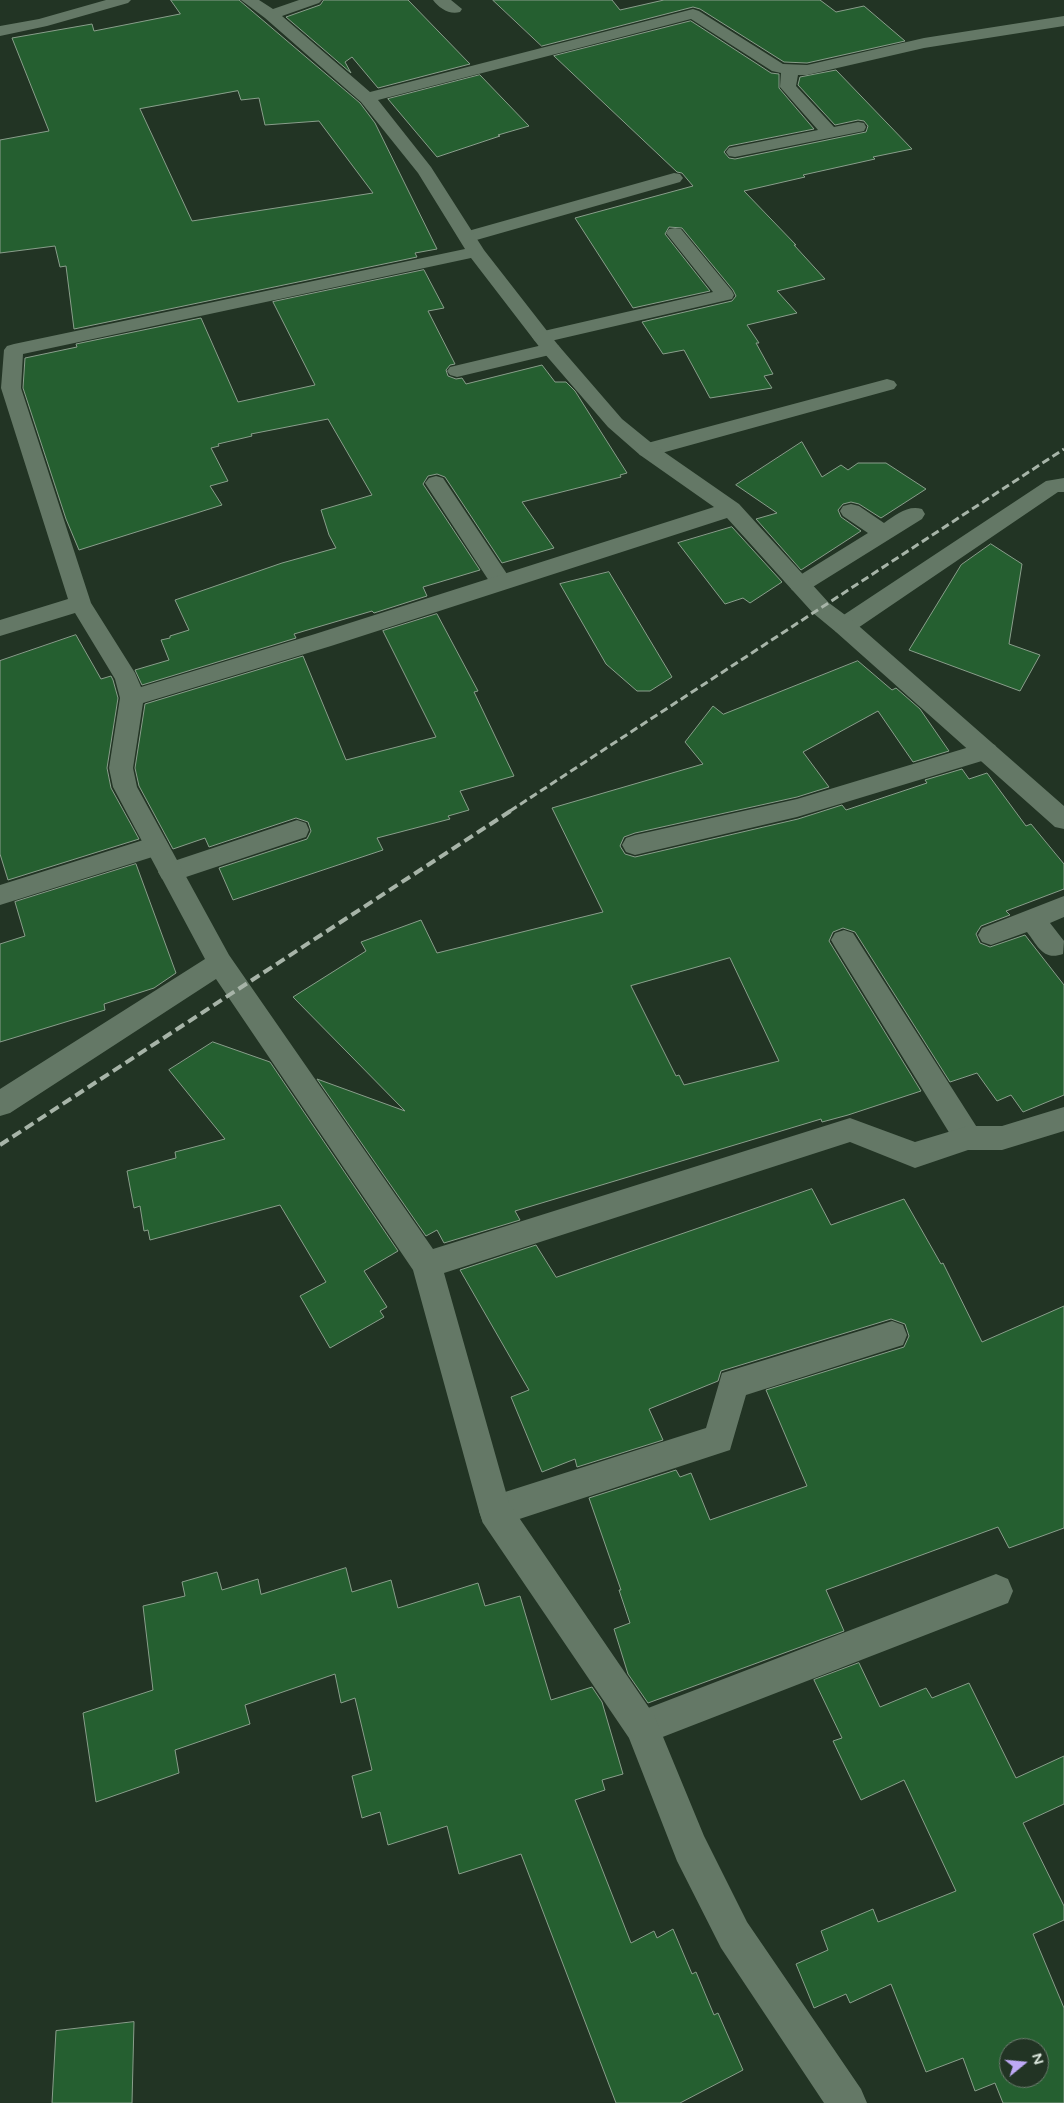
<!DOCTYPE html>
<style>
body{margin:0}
#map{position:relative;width:1064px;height:2103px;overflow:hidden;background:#223424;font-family:"Varela Round",sans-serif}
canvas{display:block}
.north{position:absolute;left:999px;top:2038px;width:50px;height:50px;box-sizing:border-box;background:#223424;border:1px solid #6d7c6f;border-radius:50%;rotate:73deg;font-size:14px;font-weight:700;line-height:20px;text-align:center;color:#dee9df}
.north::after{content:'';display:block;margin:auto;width:18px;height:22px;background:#bea9f5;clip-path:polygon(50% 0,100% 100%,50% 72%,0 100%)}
</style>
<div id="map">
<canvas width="1064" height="2103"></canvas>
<div class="north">N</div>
</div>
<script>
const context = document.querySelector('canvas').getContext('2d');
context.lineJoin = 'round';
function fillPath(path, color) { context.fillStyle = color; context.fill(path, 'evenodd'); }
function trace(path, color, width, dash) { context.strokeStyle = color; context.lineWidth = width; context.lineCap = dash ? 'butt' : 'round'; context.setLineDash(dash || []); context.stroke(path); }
const building = new Path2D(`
 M171 0H239L360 103 375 123 437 249 415 253 417 257 74 329 66 266 60 267 55 246 0 253V140L49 131 12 38 92 24 94 31 180 14ZM238 91 241 100 259 98 265 125 319 121 373 193 192 221 140 109Z
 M324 0H408L470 64 378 88 352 57 345 62 351 73 286 17 320 5Z
 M493 0H612L620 10 664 0H820L836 12 864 6 905 41 807 63 784 62 700 9 693 7 542 46Z
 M691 21 771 73 779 74V88L814 129 729 146 724 152 729 158 735 159 866 132 868 126 864 121 858 120 835 125 798 85 800 77 836 70 912 149 873 157 875 159 803 175 805 177 744 191 796 245H794L825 279 777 291 797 313 747 325 759 343H756L773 374 764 376 772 388 710 398 684 350 663 354 642 322 732 301 736 296 733 290 682 228 669 227 665 234 710 291 633 308 575 218 693 186 682 173 677 172 554 56Z
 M480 75 529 126 498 135 500 136 437 157 388 99Z
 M424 270 444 308 428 311 455 364 450 365 446 370 448 376 456 379 462 378 466 384 542 365 555 382H566L575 391 627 473 620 475 621 477 522 502 554 548 502 563 445 477 437 474 428 476 423 484 480 570 423 587 427 596 374 613 372 611 294 634 296 638 142 685 135 670 169 660 161 640 170 638V636L189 630 175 600 282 563 336 548 329 535 321 510 372 495 328 419 251 434 252 436 218 444 219 446 211 448 228 481 210 486 222 505 79 550 66 519 23 388 25 358 77 347 76 344 201 318 238 402 315 385 273 302Z
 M802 442 822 477 841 465 848 470 858 463H886L926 489 881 518 859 504 851 502 843 504 838 510 841 517 861 531 801 570 756 519 777 513 736 485Z
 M732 527 782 582 750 603 743 598 725 604 678 543Z
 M991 544 1022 564 1009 644 1040 655 1020 691 909 650 961 565Z
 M609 572 672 677 650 691H637L606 664 560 584Z
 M437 614 478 691 474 692 514 776 460 791 469 810 448 816 450 819 377 838 383 850 233 900 219 868 307 839 311 831 308 822 296 818 209 847 205 838 173 849 139 786 135 768 145 704 303 656 346 760 436 737 383 631Z
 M76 635 101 679 111 676 113 680 118 698 107 768 111 788 139 839 8 880 0 854V661Z
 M858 661 892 690 896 688 920 709 949 751 913 762 878 711 803 752 829 787 797 797 635 833 624 837 620 846 625 854 635 857 798 819 842 805 846 810 927 783 925 780 962 769 969 779 987 773 1026 826 1031 824 1064 864V889L1006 911 1010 915 981 926 976 934 980 943 990 947 1025 935 1064 985V1095L1023 1112 1011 1095 997 1101 977 1073 950 1082 855 932 843 928 833 932 829 941 921 1091 848 1115 822 1122 821 1119 515 1211 520 1220 444 1243 437 1230 426 1236 317 1079 405 1111 293 997 366 951 361 942 421 920 437 953 603 912 552 808 703 764 685 742 713 706 723 714ZM730 958 779 1061 684 1085 679 1075 676 1076 631 986Z
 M136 864 176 973 154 988 104 1004 105 1010 0 1042V944L25 936 15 902Z
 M213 1042 270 1062 398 1251 364 1271 387 1307 380 1311 384 1317 330 1348 300 1296 326 1282 280 1205 150 1240 148 1230 144 1231 140 1206 134 1208 127 1171 176 1158 175 1152 225 1139 169 1070Z
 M812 1189 831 1225 904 1199 941 1264 943 1263 982 1342 1064 1306V1528L1009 1548 998 1527 826 1590 844 1631 648 1703 628 1674 614 1629 630 1623 619 1590H621L589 1498 676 1470 680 1477 691 1473 710 1520 807 1486 766 1390 904 1347 909 1336 905 1324 891 1319 721 1371 718 1381 649 1409 663 1440 577 1467 575 1459 542 1472 511 1397 529 1390 460 1270 536 1245 556 1277Z
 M346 1568 352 1592 391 1580 398 1608 478 1583 485 1606 520 1596 551 1700 592 1687 602 1702 623 1774 602 1780 605 1790 575 1800 631 1943 654 1931 657 1938 673 1929 692 1974 696 1972 714 2015 718 2013 743 2070 680 2103H616L521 1854 459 1874 447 1826 388 1845 380 1812 362 1818 352 1776 372 1770 355 1698 341 1703 335 1674 245 1705 250 1724 175 1750 179 1773 96 1802 83 1713 153 1690 143 1606 185 1596 182 1582 217 1572 222 1590 258 1579 261 1594Z
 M859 1663 880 1707 926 1688 932 1698 969 1683 1016 1778 1064 1756V1804L1023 1823 1064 1906V1920L1033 1934 1064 2008V2103H1003L995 2083 975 2091 963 2058 926 2072 891 1984 850 2003 846 1994 814 2008 796 1964 828 1950 821 1931 873 1909 878 1922 956 1891 904 1780 861 1800 833 1741 842 1738 814 1680ZM1009 2048H1039V2078H1009Z
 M134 2022 132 2103H52L56 2031Z`);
const service = new Path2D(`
 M433 0H451L462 9 460 12C449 15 439 8 433 0Z
 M674 173 680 174 683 178 680 182 473 241 467 242 461 241 458 237 461 233Z
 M675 228 681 229 732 291 734 295 732 299 542 343 535 341 532 337 535 333 713 292 666 233 669 229Z
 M551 343 558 345 561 349 558 353 457 377 450 375 447 371 450 367Z
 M887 379 894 381 897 385 894 389 647 457 640 455 637 450 640 445Z
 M436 476 443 478 509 577 512 582 509 587 501 589 493 587 425 483 429 478Z
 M1064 478V492H1058L852 632 844 634 836 632 833 626 836 620 1046 481Z
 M851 504 859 506 884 523C896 515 907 505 922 509L925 514 922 519 808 590 800 593 792 590 789 585 792 580 868 533 843 516 840 511 843 506Z
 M986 742 995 745 998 751 995 757 797 817 635 855 626 852 622 845 626 838 635 835 797 799Z
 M297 820 306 823 309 830 306 837 171 882 162 879 158 872 162 865Z
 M156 836 165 839 169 846 165 853 0 905V885Z
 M1064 896V917L1050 923 1064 941 1063 954C1043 961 1038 946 1027 932L991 945 982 942 978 935 982 928Z
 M844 930 853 933 978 1129 982 1138 978 1147 968 1150 958 1147 835 947 831 940 835 933Z
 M892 1321 903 1325 907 1335 903 1345 746 1395 730 1450 495 1527 483 1523 479 1511 483 1499 706 1428 722 1373Z
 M996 1574 1008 1579 1013 1591 1008 1603 642 1745 630 1739 624 1727 630 1715Z`);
const minor = new Path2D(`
 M106 0H131L128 3 47 26 0 36V26L39 19Z
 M241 0H259L273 9 299 0H322L319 3 282 16 370 92 693 9 699 11 783 64 807 65 924 38 1064 16V26L924 48 807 75H798L796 86 834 127 858 122 864 123 866 127 864 131 735 157 729 156 726 152 729 148 818 130 780 87 781 73 772 71 691 19 378 100 431 167 484 250 558 345 622 419 654 445 739 504 829 603 852 620 1064 806V829L1055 827 836 632 813 613 727 518 331 646 143 703 133 768 137 787 229 955 433 1249 850 1118 915 1142 968 1126H1002L1064 1107V1131L1002 1150H968L915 1168 850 1142 444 1273 509 1503 654 1715 704 1836 747 1922 861 2089 867 2103H824L721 1948 677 1861 629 1738 483 1523 479 1511 413 1270 216 979 10 1113 0 1116V1089L205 959 113 787 109 768 120 698 115 679 75 613 0 636V620L68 599 1 388 4 350 7 346 14 344 465 249 418 173 361 102 265 18ZM471 258 544 353 608 427 640 455 714 507 315 634 141 687 135 673 91 603 21 388 23 354Z`);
const railFar1 = new Path2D(`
 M510 811 1064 449`);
const rail = new Path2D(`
 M0 1145 512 810`);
fillPath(building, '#255f30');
trace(building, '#899e8b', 1);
fillPath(service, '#647866');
fillPath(minor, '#647866');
trace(railFar1, '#a7b4a8', 3, [8, 4]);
trace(rail, '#a7b4a8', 4, [10, 5]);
</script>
